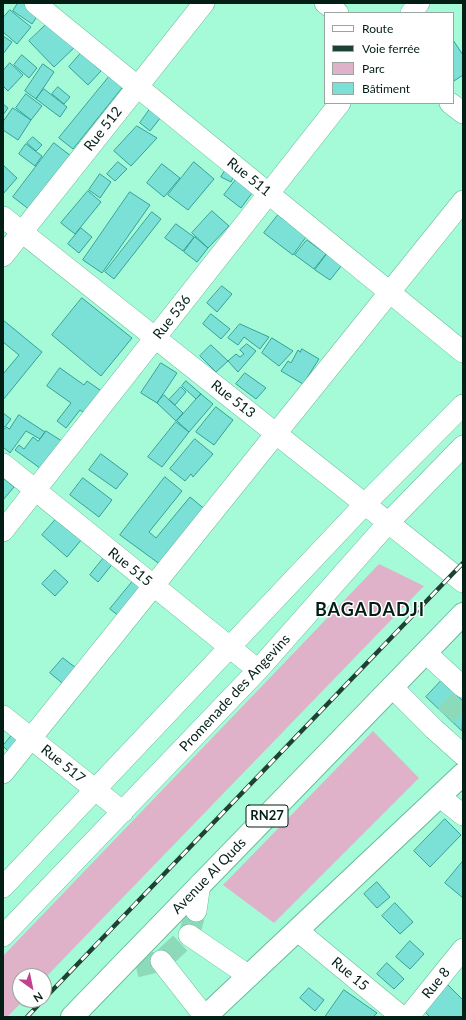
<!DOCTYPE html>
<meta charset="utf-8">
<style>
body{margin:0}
#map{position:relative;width:466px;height:1020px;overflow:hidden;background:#a5fbd8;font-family:Lato,sans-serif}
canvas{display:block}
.frame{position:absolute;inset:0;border:4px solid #031e15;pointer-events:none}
.legend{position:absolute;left:324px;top:12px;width:130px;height:92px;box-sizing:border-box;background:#fff;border:1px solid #9aa5a1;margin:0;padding:5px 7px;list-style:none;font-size:12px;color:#031e15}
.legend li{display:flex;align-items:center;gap:8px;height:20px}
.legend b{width:20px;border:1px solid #9aa5a1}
.north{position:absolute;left:12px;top:968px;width:40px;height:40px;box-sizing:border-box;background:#fff;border:1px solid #9aa5a1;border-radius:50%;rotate:147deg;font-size:11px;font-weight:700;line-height:16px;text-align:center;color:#031e15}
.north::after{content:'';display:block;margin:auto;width:14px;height:18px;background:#c0428f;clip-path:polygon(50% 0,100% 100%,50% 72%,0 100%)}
</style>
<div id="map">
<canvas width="466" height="1020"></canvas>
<div class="frame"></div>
<ul class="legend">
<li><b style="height:5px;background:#fff"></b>Route</li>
<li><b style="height:5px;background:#1d4234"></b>Voie ferrée</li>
<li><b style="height:11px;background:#e0b2c9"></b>Parc</li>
<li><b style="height:11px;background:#7be1d7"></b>Bâtiment</li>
</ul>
<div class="north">N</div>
</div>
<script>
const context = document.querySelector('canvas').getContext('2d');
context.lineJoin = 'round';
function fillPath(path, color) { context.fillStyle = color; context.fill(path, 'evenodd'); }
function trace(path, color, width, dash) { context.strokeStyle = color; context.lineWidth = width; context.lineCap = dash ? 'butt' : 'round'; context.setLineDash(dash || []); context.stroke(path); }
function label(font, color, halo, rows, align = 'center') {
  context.font = font + ' Lato,sans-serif'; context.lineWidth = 3; context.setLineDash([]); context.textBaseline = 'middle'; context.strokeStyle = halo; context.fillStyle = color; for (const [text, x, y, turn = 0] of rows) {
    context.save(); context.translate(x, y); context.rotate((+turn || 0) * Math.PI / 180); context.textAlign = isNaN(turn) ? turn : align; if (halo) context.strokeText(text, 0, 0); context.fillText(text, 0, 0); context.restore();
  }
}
const green = new Path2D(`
 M379 564 424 586 44 979V976H20V1000H24L7 1017H3V956Z
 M373 731 419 778 274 923 223 885Z`);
const building = new Path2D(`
 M18 3H27L40 12 32 24 13 11Z
 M10 10 31 27 17 44 3 32V18Z
 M52 19 77 45 54 67 29 41Z
 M3 36 12 42 3 54Z
 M453 40 463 55V75L454 81Z
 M81 53 101 71 88 85 69 67Z
 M22 55 37 68 29 78 14 65Z
 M10 63 23 75 8 91 3 86V71Z
 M43 64 54 72 36 99 25 91Z
 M113 72 126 83 73 149 59 138Z
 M58 87 70 97 64 104 52 94Z
 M44 89 67 107 60 117 36 99Z
 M26 94 42 106 31 120 16 108Z
 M3 104 8 108 3 115Z
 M13 108 31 120 18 140 3 130V122Z
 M150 109 161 117 150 131 140 123Z
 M137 126 157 138 131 166 114 151Z
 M33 137 42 145 36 151 27 143Z
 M54 143 71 156 30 210 13 197Z
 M26 144 42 156 35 166 19 154Z
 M118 162 127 169 115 181 107 174Z
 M194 162 214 179 188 210 168 195Z
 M162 164 180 178 164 197 147 183Z
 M3 165 17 178 3 194Z
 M225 171 234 176 231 182 221 177Z
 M100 174 111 182 100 198 89 190Z
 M238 177 255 189 241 208 224 195Z
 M88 191 101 202 75 234 61 223Z
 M130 192 150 205 102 273 83 260Z
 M212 211 229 226 208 248 192 233Z
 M152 212 161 219 114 279 105 272Z
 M278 215 306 237 293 255 264 233Z
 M176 224 194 237 183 251 165 238Z
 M81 228 92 237 79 253 68 244Z
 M195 237 208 248 197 262 184 252Z
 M307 240 326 254 314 269 295 255Z
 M327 254 342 265 330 280 315 270Z
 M222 286 232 294 217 312 207 303Z
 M82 298 132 338 101 376 52 335Z
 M211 314 230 329 221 339 203 324Z
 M3 320 42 352 3 400V374L19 355 3 342Z
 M240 324 269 337 260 349 244 337 238 345 228 338Z
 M272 338 293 351 279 366 262 353Z
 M247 344 256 351 238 372 228 361 236 354 240 357 244 354 240 350Z
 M211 345 228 361 216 372 200 356Z
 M302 349 319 359 303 384 281 371 288 361 291 363 298 350 300 352Z
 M161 363 177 373 157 403 141 393Z
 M60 368 84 385 87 381 103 392 87 415 80 410 66 428 57 421 71 403 47 386Z
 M245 373 266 388 256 399 236 384Z
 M186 381 201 394 196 399 182 386Z
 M181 387 186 392 175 405 169 400Z
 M201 394 213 404 189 432 177 421Z
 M164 395 183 413 176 421 157 403Z
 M216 407 233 420 214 445 196 432Z
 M3 413 11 419 5 427 3 426Z
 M19 415 45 432 40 439 26 431 10 453 3 447V430L7 427 9 429Z
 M176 422 189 432 162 467 148 457Z
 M46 431 65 443 44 471 15 450 19 445 24 449 33 437 38 441Z
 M195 439 213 454 193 477 191 474 185 481 170 469Z
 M101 454 128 474 116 489 89 470Z
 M165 477 182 491 149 532 156 538 190 497 207 511 161 565 120 535Z
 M3 478 14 487 3 500Z
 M83 478 112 500 99 517 70 495Z
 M57 518 82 539 67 557 42 535Z
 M106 555 114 562 98 582 90 575Z
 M55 570 68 582 55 596 42 584Z
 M133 581 143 589 120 617 110 609Z
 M63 658 80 671 67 687 50 673Z
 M441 681 463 701 462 731 426 697Z
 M17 729 25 736 11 754 3 746Z
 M445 819 461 835 430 867 414 851Z
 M463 861V898L445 883Z
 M377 882 390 897 377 908 364 894Z
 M395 903 413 922 400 934 382 916Z
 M410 941 424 954 410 969 396 957Z
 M387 963 404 979 394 989 377 974Z
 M446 983 463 1000V1017H430L421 1008Z
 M309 988 324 1000 315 1011 300 998Z
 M344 990 377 1013 373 1017H325Z`);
const minorTunnel = new Path2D(`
 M446 716 461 699
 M136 967 161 961 189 935 196 911`);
const minor = new Path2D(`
 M35 3 463 352
 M325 3 338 13
 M411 13 419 3
 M450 103 463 113
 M3 217 463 582
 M3 256 204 3
 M3 464 258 670
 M3 531 340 103
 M426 653 463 687
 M392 687 434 729 463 755
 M3 716 123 812
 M3 773 463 201
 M439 796 463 815
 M3 887 365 504 463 405
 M196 911 200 884
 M298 931 402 1017
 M189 935 249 976
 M3 936 258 670 388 523 463 446
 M161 961 205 1017
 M408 1017 463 949`);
const major = new Path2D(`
 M72 1017 463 614
 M205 1017 463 774`);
const rail = new Path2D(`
 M44 999 463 563
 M27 1017 43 1000`);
const shields = [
 [267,816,42]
];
const shieldNames = [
 ["RN27",267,816]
];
const streetNames = [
 ["Rue 512",103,129,-52],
 ["Rue 511",249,177,39],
 ["Rue 536",172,317,-52],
 ["Rue 513",233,399,38],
 ["Rue 515",130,567,39],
 ["Promenade des Angevins",235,693,-47],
 ["Rue 517",63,764,39],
 ["Avenue Al Quds",209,876,-46],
 ["Rue 15",350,974,40],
 ["Rue 8",436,983,-51]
];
const districtNames = [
 ["BAGADADJI",370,610]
];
fillPath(green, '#e0b2c9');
fillPath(building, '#7be1d7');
trace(building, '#34a097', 1);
trace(minorTunnel, '#8ddabb', 21, [21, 10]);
trace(minor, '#67bc9b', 22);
trace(major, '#67bc9b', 24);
trace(minor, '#fff', 21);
trace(major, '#fff', 22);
trace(rail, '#1d4234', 4.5);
trace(rail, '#fff', 3, [9]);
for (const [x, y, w] of shields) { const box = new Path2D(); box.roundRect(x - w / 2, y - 11, w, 22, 3); context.fillStyle = '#fff'; context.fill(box); trace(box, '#031e15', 1); }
label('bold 13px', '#031e15', null, shieldNames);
label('14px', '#031e15', '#fff', streetNames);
context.letterSpacing = '1px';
label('bold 18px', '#031e15', '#fff', districtNames);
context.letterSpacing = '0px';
</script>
